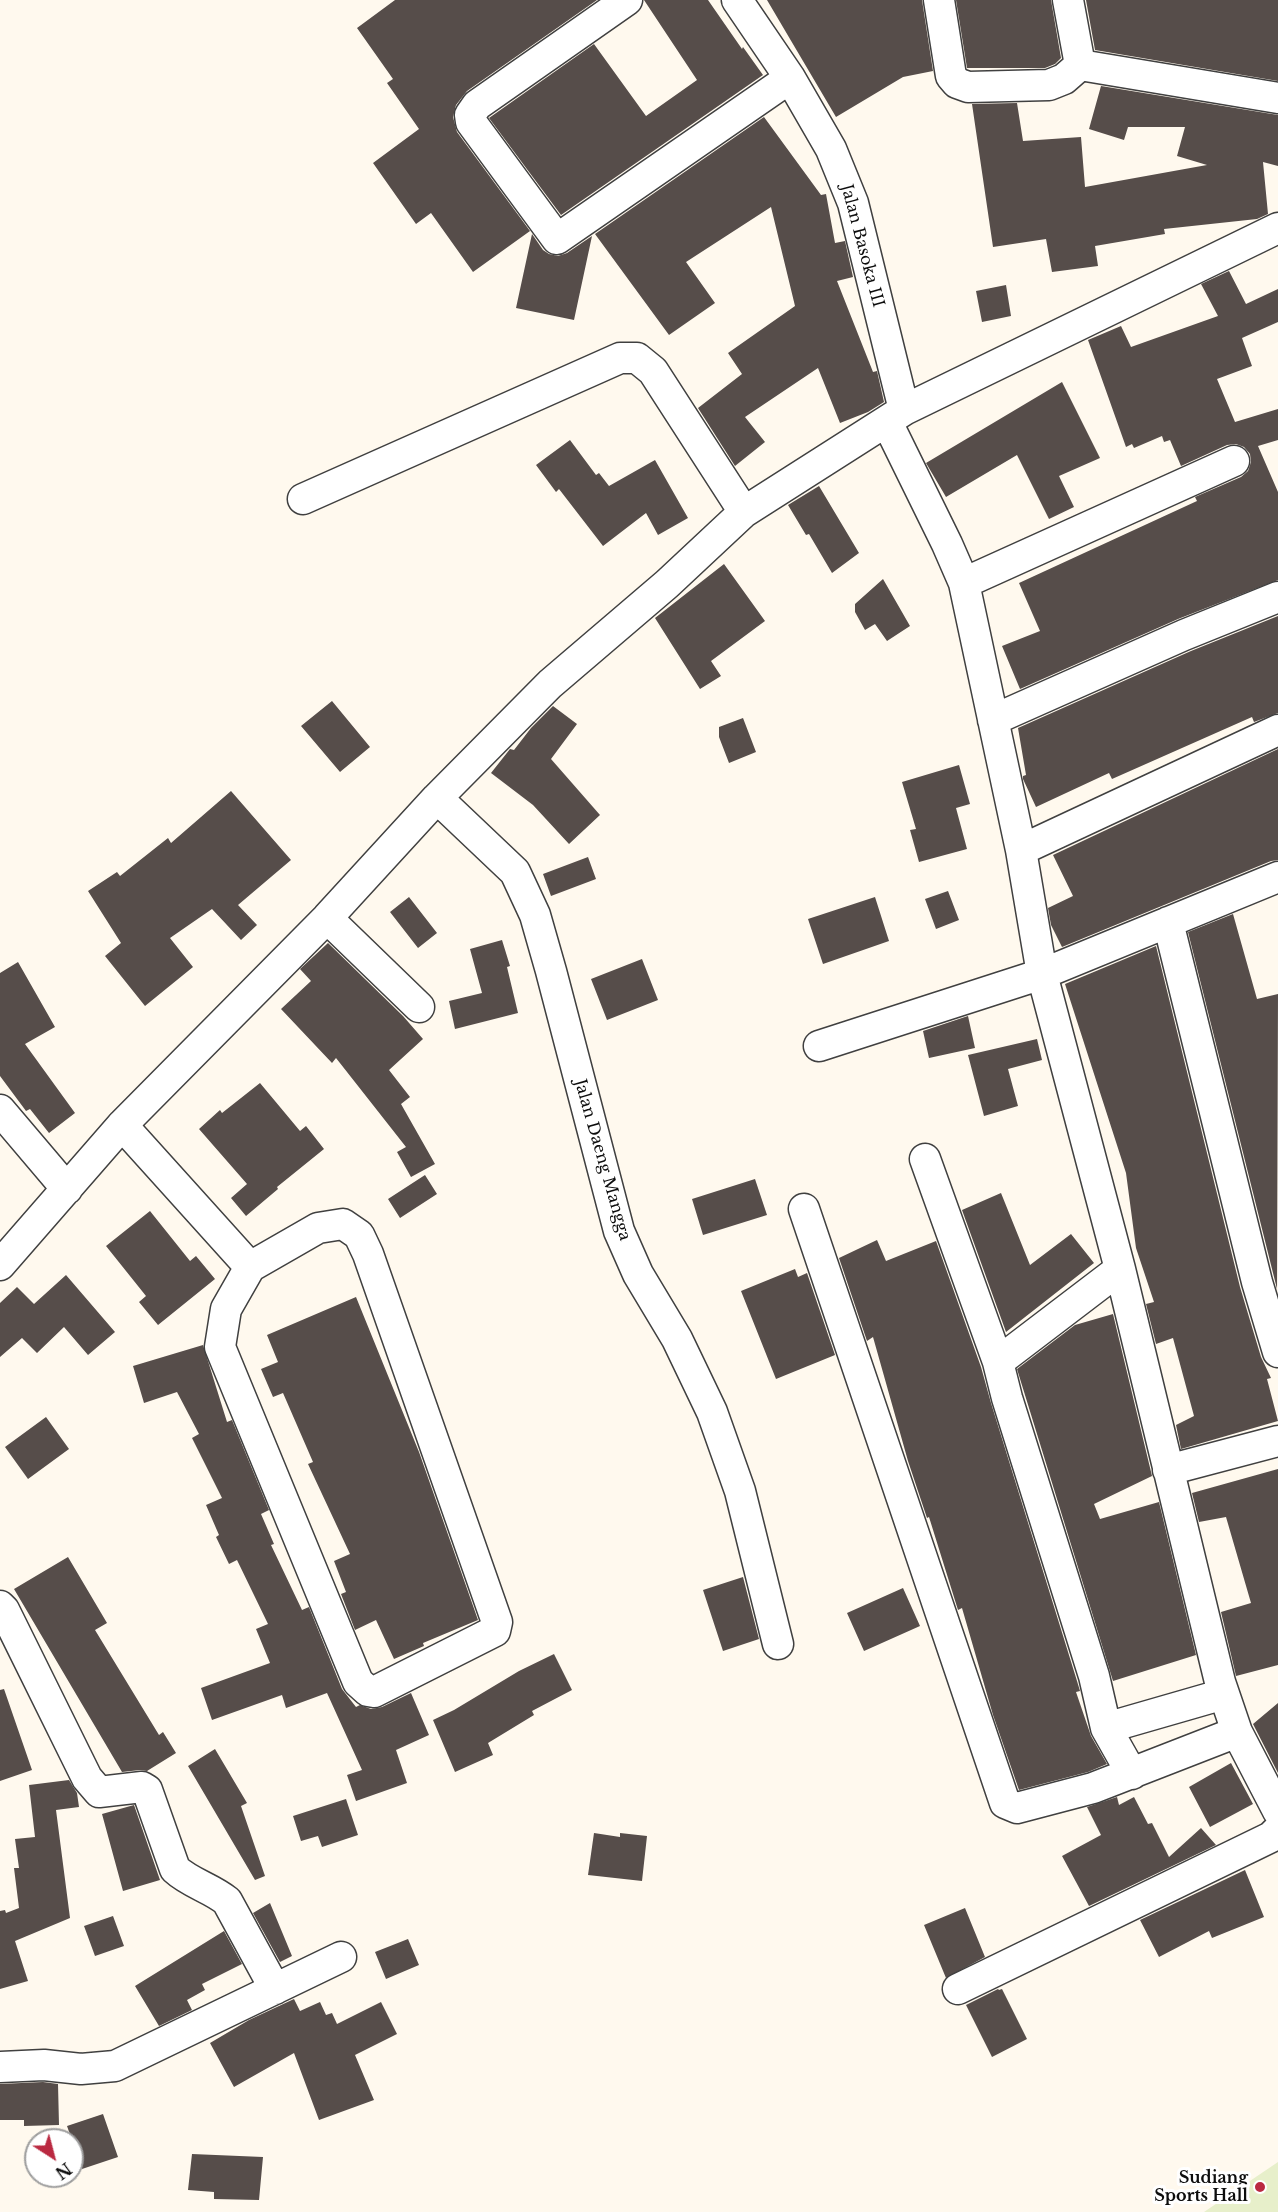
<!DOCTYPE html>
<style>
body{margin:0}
#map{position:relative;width:1278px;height:2212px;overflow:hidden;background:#fff9ee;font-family:"Libre Baskerville",serif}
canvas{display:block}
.north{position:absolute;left:24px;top:2128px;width:60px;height:60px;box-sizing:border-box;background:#fff;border:2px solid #9e9e9e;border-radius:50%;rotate:144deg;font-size:16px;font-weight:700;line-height:24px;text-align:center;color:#0d0d0d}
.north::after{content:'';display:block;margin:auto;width:21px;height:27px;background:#ba2941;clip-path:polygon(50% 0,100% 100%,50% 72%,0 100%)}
</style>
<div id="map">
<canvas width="1278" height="2212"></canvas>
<div class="north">N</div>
</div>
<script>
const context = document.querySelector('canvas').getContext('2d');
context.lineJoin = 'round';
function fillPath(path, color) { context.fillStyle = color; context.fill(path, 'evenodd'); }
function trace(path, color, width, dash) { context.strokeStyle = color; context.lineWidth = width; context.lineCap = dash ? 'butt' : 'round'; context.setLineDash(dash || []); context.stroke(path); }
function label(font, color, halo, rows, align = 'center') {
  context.font = font + ' "Libre Baskerville",serif'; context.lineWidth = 6; context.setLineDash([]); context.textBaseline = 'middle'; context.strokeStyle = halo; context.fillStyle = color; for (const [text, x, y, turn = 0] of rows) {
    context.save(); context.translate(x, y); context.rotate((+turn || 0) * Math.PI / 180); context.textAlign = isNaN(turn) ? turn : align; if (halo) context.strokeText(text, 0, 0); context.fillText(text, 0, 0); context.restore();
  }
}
const pitch = new Path2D(`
 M1278 2162V2212H1204Z`);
const building = new Path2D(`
 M395 0H597L467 91 456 105 453 117 457 132 530 231 473 272 431 213 416 224 373 163 419 129 387 83 393 79 357 28Z
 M644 0H708L742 49 743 47 763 75 561 215 489 118 594 44 646 116 697 80Z
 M767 0H922L933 71 903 77 836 117Z
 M956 0H1051L1061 58 1055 64 1045 68H967Z
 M1086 0H1278V81L1095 50Z
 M1101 86 1278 115V166L1263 162 1268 214 1257 219 1164 229 1165 234 1095 246 1098 266 1052 272 1046 239 993 247 972 104 1017 103 1023 141 1081 137 1085 187 1207 165 1177 156 1185 127H1128L1124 140 1089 129Z
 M764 117 821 195 826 194 835 243 845 241 853 277 837 281 873 372 877 371 884 402 868 412 840 423 818 368 745 417 765 442 735 466 698 408 742 374 728 353 795 306 771 207 686 262 715 303 669 335 595 234Z
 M532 234 543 250 549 254 558 256 567 253 592 236 574 320 516 308Z
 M1229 271 1246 304 1278 289V322L1242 338 1252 366 1217 379 1235 422 1278 409V440L1258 446 1278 492V580L1178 619 1020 689 1002 646 1040 631 1019 583 1197 501 1195 497 1241 477 1248 471 1251 462 1250 454 1244 447 1236 444 1227 445 1181 466 1170 440 1164 442 1162 436 1134 448 1132 444 1126 447 1088 340 1121 326 1131 347 1218 316 1201 284Z
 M1006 285 1011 316 982 322 976 291Z
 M1062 382 1100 458 1059 476 1074 507 1049 519 1017 455 946 497 926 463Z
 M570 440 596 475 599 473 609 486 655 460 688 518 658 535 646 513 603 546 559 489 556 492 536 465Z
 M819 486 859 553 832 573 809 534 806 535 788 505Z
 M724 564 765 621 711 661 721 676 700 689 655 618Z
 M883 579 910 626 887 641 875 624 865 630 855 612V604Z
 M1278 616V713L1254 722 1252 717 1112 779 1109 773 1036 807 1023 779V776L1026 775 1018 728 1191 651Z
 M332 701 370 747 340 772 301 726Z
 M553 706 577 724 551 759 600 815 569 844 533 805 491 773 510 749 514 750 531 728Z
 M743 718 756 752 729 763 719 737V727Z
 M1278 749V860L1271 861 1062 947 1051 925 1048 908 1073 896 1053 855Z
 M959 765 970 804 956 808 967 849 919 862 910 830 916 829 902 782Z
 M231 791 291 860 238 905 257 925 241 940 212 909 170 938 193 967 145 1006 105 956 121 943 88 891 117 872 120 876 168 838 171 843Z
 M588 857 596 879 551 896 543 874Z
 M948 891 959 920 936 929 925 899Z
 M409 897 437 933 418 948 390 912Z
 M875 897 889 941 823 964 808 919Z
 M1233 914 1257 999 1278 994 1277 1289 1188 932Z
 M502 940 510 966 507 967 518 1013 455 1029 449 1001 482 993 470 949Z
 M328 943 403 1016 423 1039 389 1070 410 1097 401 1104 435 1164 411 1177 397 1152 406 1147 336 1058 332 1063 281 1009 311 981 300 969Z
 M1156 946 1240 1287 1261 1357 1271 1378 1267 1379 1278 1421 1181 1449 1176 1425 1194 1416 1173 1338 1156 1344 1146 1304 1154 1302 1136 1248 1126 1173 1065 984Z
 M642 959 658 1000 607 1020 591 979Z
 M18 962 55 1027 25 1044 75 1113 49 1133 30 1109 26 1111 0 1076V973Z
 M968 1016 975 1048 929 1058 923 1031Z
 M1037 1039 1042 1060 1008 1069 1018 1106 984 1116 968 1055Z
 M260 1083 300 1131 306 1126 324 1149 277 1187 278 1189 246 1216 231 1198 247 1184 199 1129 220 1110 222 1113Z
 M425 1175 437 1194 400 1218 388 1199Z
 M755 1179 767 1215 703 1235 692 1199Z
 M1001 1193 1030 1265 1071 1234 1094 1263 1006 1332 962 1210Z
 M150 1211 190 1261 196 1256 215 1279 158 1325 139 1302 146 1296 106 1246Z
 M877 1240 886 1261 936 1241 981 1367 991 1403 1077 1681 1080 1691 1076 1692 1091 1736 1107 1764 1088 1772 1019 1790 993 1715 962 1608 958 1610 929 1517 927 1518 908 1461 873 1337 867 1341 839 1258Z
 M795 1269 798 1277 807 1273 835 1355 776 1379 741 1291Z
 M66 1275 115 1332 88 1355 64 1327 37 1353 22 1338 0 1357V1303L17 1287 34 1304Z
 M356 1297 419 1452 478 1620 423 1643 424 1646 394 1659 376 1620 355 1630 341 1594 346 1592 334 1561 350 1554 308 1464 313 1462 283 1393 273 1397 261 1369 278 1362 267 1335Z
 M1113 1314 1152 1476 1094 1504 1100 1519 1159 1502 1196 1655 1113 1681 1017 1369 1075 1325Z
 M203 1345 227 1422 232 1420 269 1510 261 1514 274 1544 271 1545 302 1610 309 1607 342 1689 356 1707 360 1705 371 1709 382 1707 411 1693 429 1735 396 1750 407 1783 356 1801 347 1775 362 1770 327 1693 286 1708 282 1695 212 1720 201 1688 270 1663 256 1629 268 1624 237 1560 229 1564 216 1537 219 1535 206 1505 222 1498 192 1438 199 1434 177 1392 144 1403 133 1366Z
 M46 1417 69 1449 28 1479 5 1447Z
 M1278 1469V1665L1236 1676 1221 1612 1251 1603 1226 1517 1199 1522 1192 1493Z
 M68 1557 107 1623 95 1630 159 1735 163 1732 176 1753 147 1771 140 1770 122 1772 14 1589Z
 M743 1577 759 1639 723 1651 703 1590Z
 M903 1588 920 1626 864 1651 847 1613Z
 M554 1654 572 1690 532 1711 534 1715 488 1743 493 1755 455 1772 433 1720 454 1710 519 1671Z
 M4 1689 32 1770 0 1781V1690Z
 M1278 1703V1773L1253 1724Z
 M215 1749 247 1803 241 1806 265 1876 255 1880 188 1766Z
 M1231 1763 1253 1804 1210 1827 1189 1787Z
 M69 1780 77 1793 79 1807 56 1810 70 1918 15 1941 28 1981 0 1989V1911L5 1910 6 1913 19 1908 14 1868H19L15 1839 35 1837 29 1785Z
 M1117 1797 1119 1805 1134 1797 1148 1824 1152 1823 1169 1857 1201 1828 1216 1845 1089 1906 1062 1856 1101 1835 1087 1807Z
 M346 1799 358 1835 322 1847 318 1836 301 1841 293 1816Z
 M134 1805 160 1880 123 1891 102 1814Z
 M594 1833 620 1837V1833L647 1836 642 1881 588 1875Z
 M1245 1870 1264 1917 1212 1938 1209 1931 1159 1957 1140 1920Z
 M270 1903 292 1956 280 1962 253 1913Z
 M965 1908 985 1957 946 1978 924 1925Z
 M113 1916 124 1946 95 1956 84 1926Z
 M224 1931 242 1964 202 1984 205 1990 187 2000 192 2010 159 2026 135 1986Z
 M408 1939 419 1965 386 1979 375 1952Z
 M998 1989 999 1990 1002 1989 1027 2039 992 2057 966 2005Z
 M294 1999 300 2011 320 2002 326 2015 332 2013 337 2024 381 2002 397 2034 355 2055 374 2100 319 2120 294 2053 234 2087 210 2043 249 2020Z
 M43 2082 58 2084 59 2125 24 2126V2120H0V2084Z
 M103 2114 118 2157 82 2169 67 2126Z
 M192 2154 263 2157 259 2200 214 2199V2192L188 2190Z`);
const minor = new Path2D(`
 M627 0 477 105 470 115 471 122 557 239 790 78
 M737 0 790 78 831 149 853 203 904 410
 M939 0 951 76 957 83 968 87 1049 85 1064 79 1080 65
 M1068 0 1080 65
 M1080 65 1278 98
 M887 422 947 544 964 583 1021 850 1042 974 1120 1269 1220 1682 1237 1732 1278 1811
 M303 499 620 358H637L653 371 744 512
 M964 583 1234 461
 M993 720 1184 635 1278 597
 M437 798 515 872 535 915 551 971 619 1231 638 1274 677 1339 712 1412 740 1491 778 1644
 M1021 850 1278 730
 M327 918 419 1007
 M1168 922 1257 1282 1278 1352
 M819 1046 1042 974 1278 877
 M0 1110 67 1189
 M122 1125 250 1267
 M925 1159 998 1362 1007 1398 1094 1676 1106 1728 1132 1774
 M804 1209 1005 1803 1017 1808 1093 1788 1237 1732
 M343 1224 359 1235 368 1254 497 1622 495 1631 374 1692 368 1691 358 1682 220 1347 226 1309 250 1267 318 1228Z
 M0 1265 122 1125 327 918 437 798 550 684 667 584 744 512 904 410 1278 228
 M998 1362 1120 1269
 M1168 1470 1278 1441
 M0 1606 4 1610 87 1778 99 1792 142 1787 147 1790 175 1869C190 1883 211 1888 227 1901L275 1989
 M1106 1728 1224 1694
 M958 1989 1271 1837 1278 1830
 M0 2067 44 2065 81 2069 115 2066 341 1957`);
const markers = [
 [1260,2187,6,"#ba2941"]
];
const streetNames = [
 ["Jalan Basoka III",862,246,75],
 ["Jalan Daeng Mangga",602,1160,74]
];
const poiNames = [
 ["Sudiang",1248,2178],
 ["Sports Hall",1248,2196]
];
fillPath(pitch, '#e7efca');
fillPath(building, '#564d4a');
trace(minor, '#404040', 33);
trace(minor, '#fff', 30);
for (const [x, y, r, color] of markers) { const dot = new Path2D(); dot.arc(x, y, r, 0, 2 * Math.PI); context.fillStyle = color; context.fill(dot); trace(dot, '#fff', 2); }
label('16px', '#0d0d0d', '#fff', streetNames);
label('bold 16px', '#0d0d0d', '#fff', poiNames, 'right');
</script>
